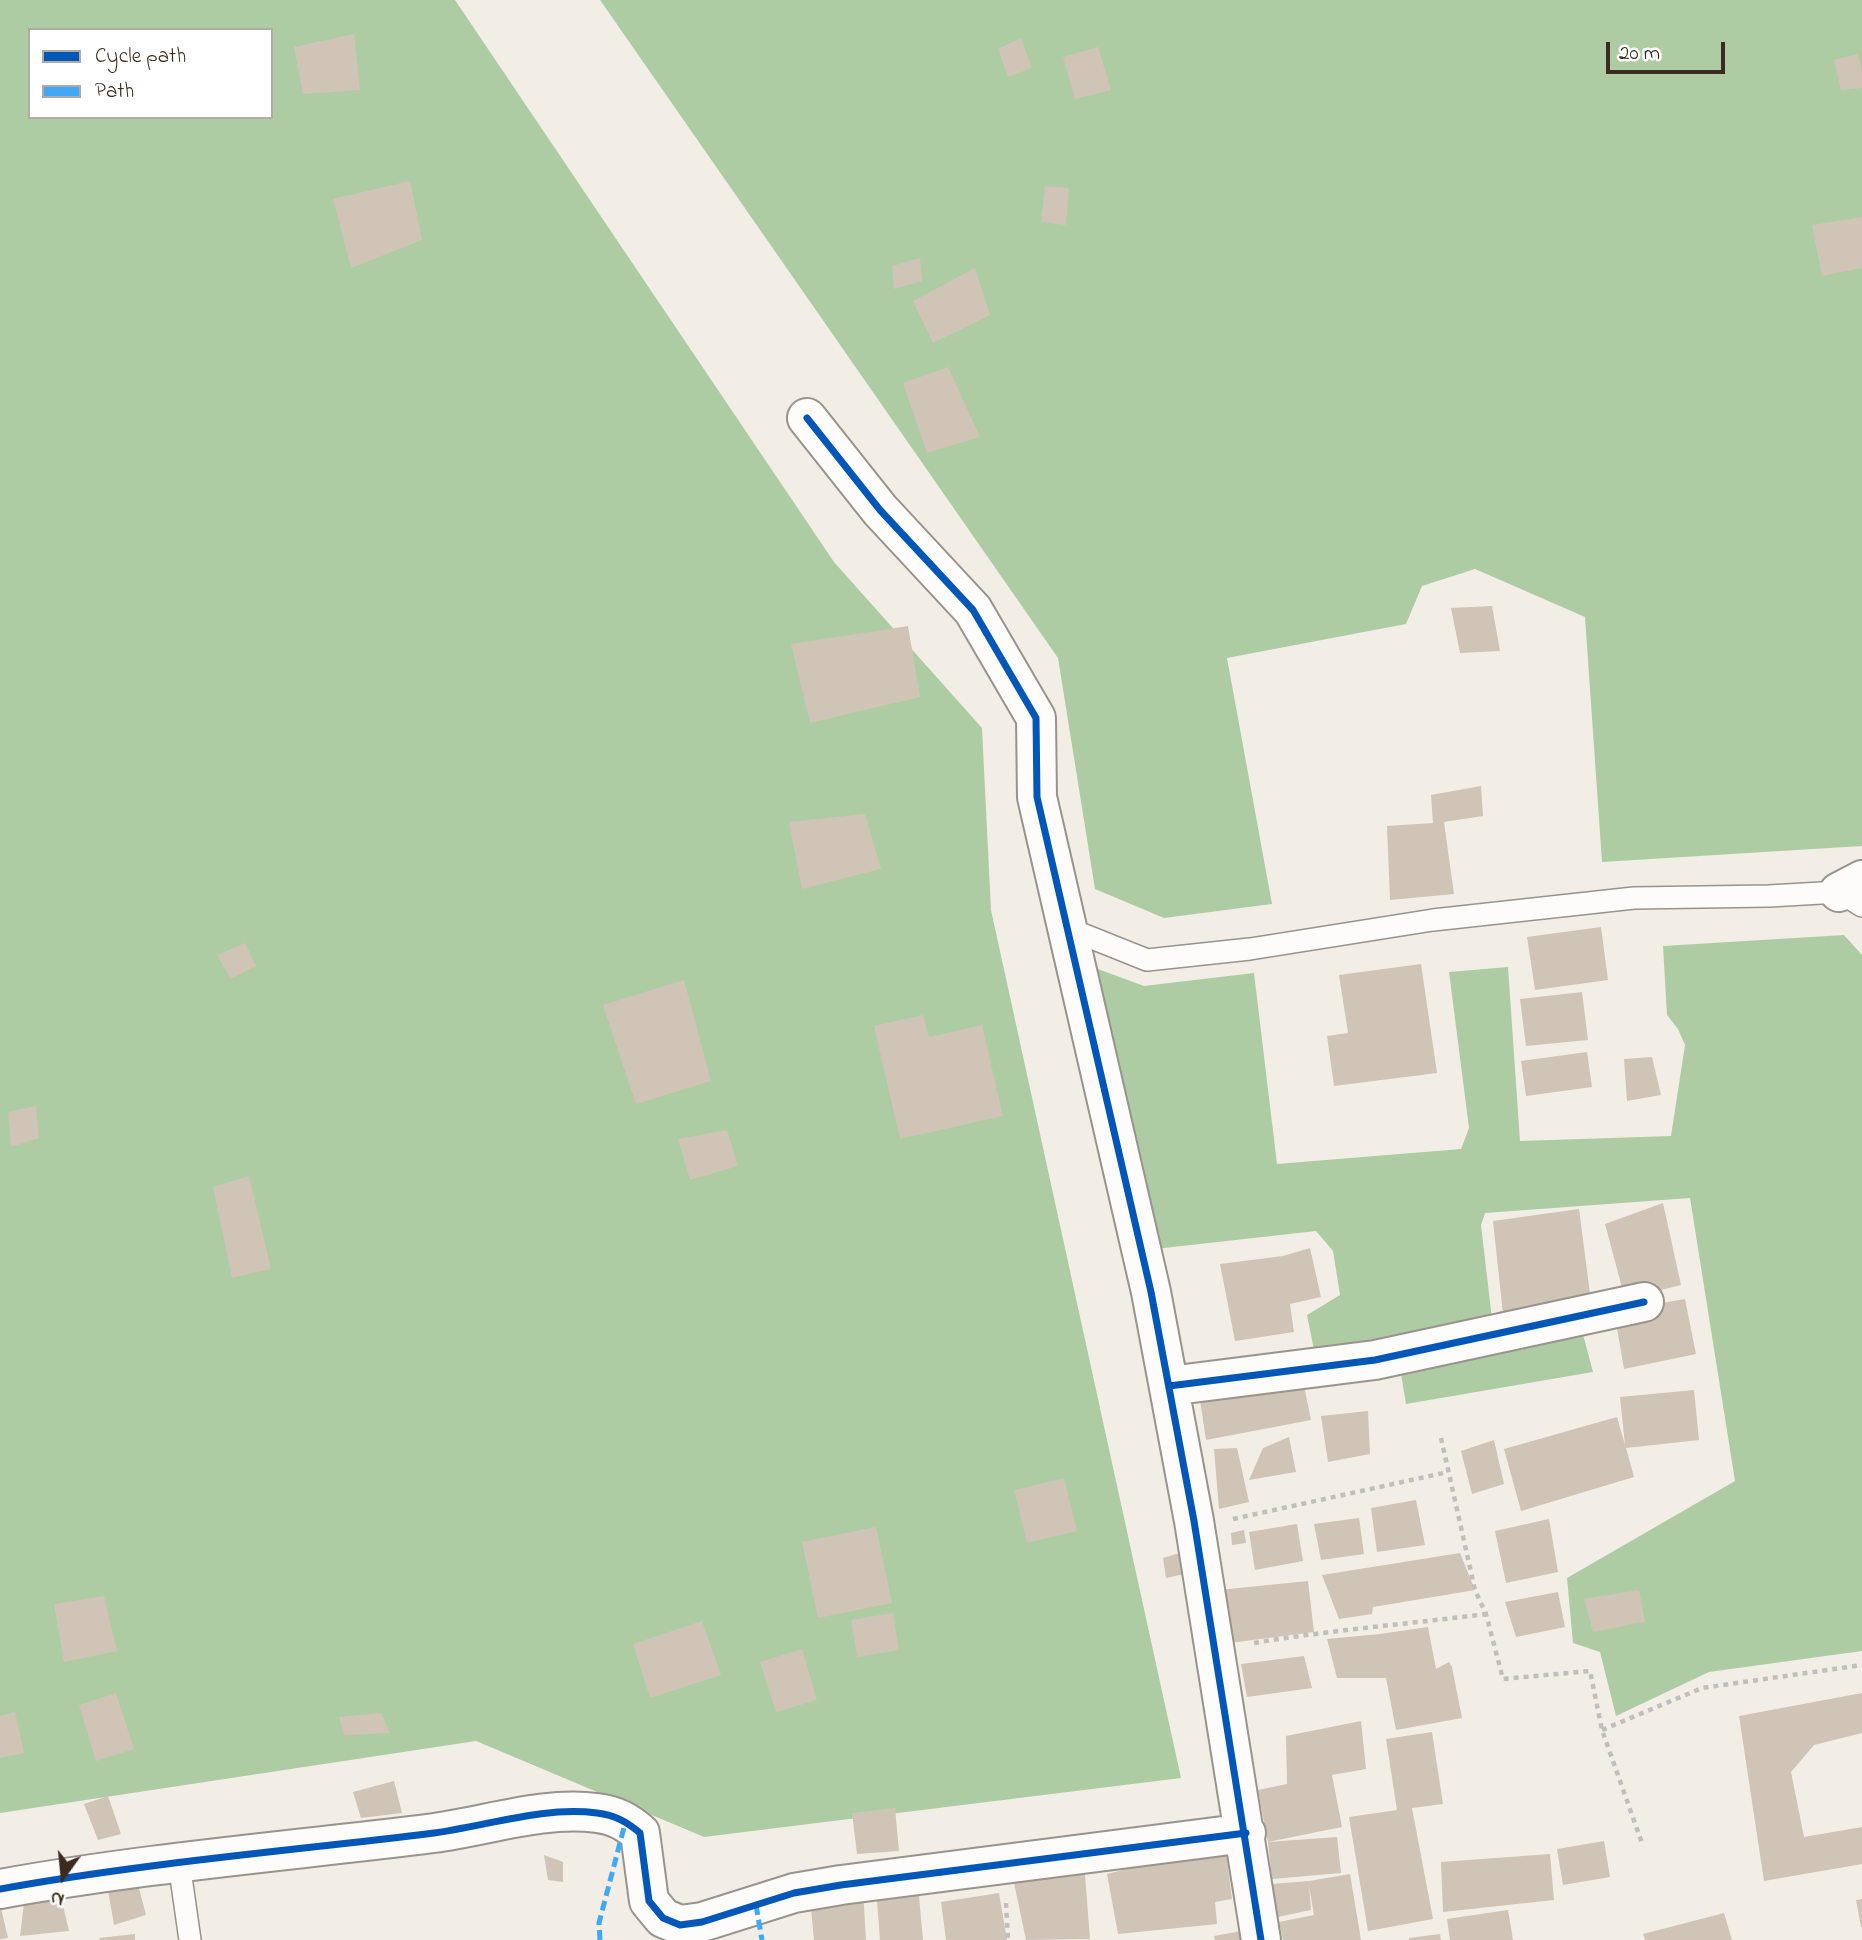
<!DOCTYPE html>
<style>
body{margin:0}
#map{position:relative;width:1862px;height:1940px;overflow:hidden;background:#f2eee5;font-family:"Indie Flower",sans-serif}
canvas{display:block}
.legend{position:absolute;left:28px;top:28px;width:245px;height:91px;box-sizing:border-box;background:#fff;border:2px solid #b1aaa5;margin:0;padding:9px 12px;list-style:none;font-size:21px;color:#3b2a1e}
.legend li{display:flex;align-items:center;gap:14px;height:35px}
.legend b{width:35px;border:2px solid #b1aaa5}
.north{position:absolute;left:28px;top:1842px;width:70px;height:70px;-webkit-text-stroke:5px #fff;paint-order:stroke;rotate:195deg;font-size:19px;font-weight:700;line-height:28px;text-align:center;color:#3b2a1e}
.north::after{content:'';display:block;margin:auto;width:24px;height:32px;background:#3b2a1e;clip-path:polygon(50% 0,100% 100%,50% 72%,0 100%)}
.scale{position:absolute;left:1606px;top:42px;width:119px;height:32px;box-sizing:border-box;border:4px solid #3b2a1e;border-top:0;padding-left:9px;font-size:21px;line-height:24px;white-space:nowrap;color:#3b2a1e;-webkit-text-stroke:5px #fff;paint-order:stroke}
</style>
<div id="map">
<canvas width="1862" height="1940"></canvas>
<ul class="legend">
<li><b style="height:9px;background:#0057b8"></b>Cycle path</li>
<li><b style="height:9px;background:#3fa9f5"></b>Path</li>
</ul>
<div class="north">N</div>
<div class="scale">20 m</div>
</div>
<script>
const context = document.querySelector('canvas').getContext('2d');
context.lineJoin = 'round';
function fillPath(path, color) { context.fillStyle = color; context.fill(path, 'evenodd'); }
function trace(path, color, width, dash) { context.strokeStyle = color; context.lineWidth = width; context.lineCap = dash ? 'butt' : 'round'; context.setLineDash(dash || []); context.stroke(path); }
const forest = new Path2D(`
 M0 0H455L834 562 982 728 991 910 1181 1778 704 1837 476 1741 0 1813ZM30 30H271V117H30Z
 M600 0H1862V846L1602 862 1585 617 1475 569 1422 586 1406 624 1227 658 1272 904 1164 918 1095 889 1058 658Z
 M1844 935 1862 955V1651L1709 1672 1616 1716 1600 1652 1573 1643 1567 1578 1735 1481 1690 1198 1485 1213 1481 1225 1493 1328 1580 1323 1593 1372 1406 1404 1398 1356 1317 1365 1307 1315 1340 1295 1333 1251 1316 1231 1146 1250 1087 965 1144 986 1254 973 1277 1164 1461 1149 1469 1128 1449 972 1508 967 1520 1141 1671 1136 1685 1045 1678 1029 1667 1015 1663 946Z`);
const building = new Path2D(`
 M354 34 360 90 303 94 294 47Z
 M1021 38 1032 68 1008 77 998 49Z
 M1098 47 1111 90 1075 99 1063 57Z
 M1858 54 1862 72V88L1841 90 1834 60Z
 M410 181 422 240 351 268 333 199Z
 M1045 186 1069 188 1066 225 1041 222Z
 M1862 217V268L1822 276 1812 225Z
 M920 258 922 281 894 289 892 266Z
 M975 268 990 315 933 343 913 301Z
 M948 367 980 437 927 453 903 383Z
 M1492 606 1500 651 1460 653 1451 608Z
 M908 626 920 697 810 723 791 644Z
 M1481 786 1483 816 1444 822 1454 894 1390 900 1387 826 1433 823 1431 795Z
 M865 814 881 869 802 889 789 822Z
 M1601 927 1608 980 1535 990 1527 937Z
 M245 943 256 966 231 979 217 955Z
 M1421 964 1437 1073 1334 1086 1327 1036 1348 1033 1339 975Z
 M684 980 711 1081 636 1104 603 1005Z
 M1582 992 1588 1040 1526 1046 1520 999Z
 M923 1015 929 1037 982 1025 1003 1116 900 1139 874 1026Z
 M1587 1052 1592 1087 1526 1096 1521 1061Z
 M1652 1057 1661 1095 1627 1101 1624 1059Z
 M36 1106 39 1138 11 1147 8 1112Z
 M727 1130 738 1166 690 1180 678 1139Z
 M249 1176 271 1269 232 1278 213 1187Z
 M1663 1203 1681 1285 1625 1299 1605 1224Z
 M1579 1209 1591 1301 1503 1314 1493 1221Z
 M1310 1248 1321 1297 1290 1304 1294 1332 1235 1341 1220 1264 1283 1256Z
 M1685 1299 1696 1354 1624 1369 1614 1311Z
 M1300 1366 1311 1420 1206 1440 1197 1380Z
 M1694 1390 1699 1440 1626 1448 1634 1477 1521 1511 1504 1449 1617 1417 1625 1445 1620 1397Z
 M1368 1411 1370 1454 1328 1462 1321 1416Z
 M1289 1437 1296 1472 1249 1480 1263 1448Z
 M1494 1440 1504 1484 1472 1494 1461 1451Z
 M1237 1448 1249 1502 1219 1509 1214 1449Z
 M1064 1478 1077 1531 1027 1543 1014 1490Z
 M1416 1500 1425 1545 1377 1552 1371 1508Z
 M1359 1518 1364 1554 1321 1560 1314 1524Z
 M1549 1519 1558 1572 1506 1583 1495 1531Z
 M1297 1524 1303 1561 1255 1570 1249 1532Z
 M876 1527 892 1603 818 1618 802 1542Z
 M1244 1530 1246 1543 1232 1545 1231 1533Z
 M1460 1553 1475 1590 1373 1607 1372 1614 1339 1619 1322 1575Z
 M1176 1554H1193L1198 1571 1166 1578 1163 1558Z
 M1308 1581 1314 1632 1230 1643 1219 1590Z
 M1639 1590 1645 1622 1593 1632 1584 1599Z
 M1558 1592 1565 1627 1516 1637 1505 1602Z
 M104 1596 117 1651 64 1662 54 1604Z
 M893 1613 899 1650 857 1657 851 1620Z
 M702 1621 721 1675 650 1698 633 1644Z
 M1428 1627 1436 1669 1449 1662 1452 1667 1462 1718 1396 1730 1386 1678H1337L1327 1639 1380 1634Z
 M802 1649 817 1700 776 1712 760 1662Z
 M1304 1656 1312 1688 1247 1697 1241 1664Z
 M116 1693 134 1749 96 1761 79 1705Z
 M1862 1693V1733L1814 1745 1791 1772 1804 1837 1862 1827V1864L1764 1881 1739 1716Z
 M15 1712 24 1753 0 1758V1716Z
 M381 1713 390 1733 344 1735 339 1717Z
 M1361 1721 1366 1769 1332 1775 1342 1827 1268 1842 1258 1790 1287 1784 1286 1736Z
 M1432 1732 1443 1804 1412 1808 1433 1919 1368 1931 1349 1817 1397 1810 1386 1739Z
 M394 1781 402 1813 361 1818 353 1792Z
 M108 1796 121 1834 98 1840 84 1804Z
 M895 1808 899 1851 857 1854 852 1813Z
 M1337 1837 1341 1873 1272 1879 1268 1842Z
 M1604 1841 1610 1877 1563 1885 1557 1849Z
 M1226 1852 1232 1899 1215 1902 1217 1924 1118 1934 1107 1874 1163 1860Z
 M1550 1854 1554 1900 1443 1912 1441 1862Z
 M544 1855 563 1862V1882L548 1880Z
 M1084 1862 1090 1939 1026 1940 1012 1873Z
 M1350 1874 1361 1940H1283L1279 1922 1314 1915 1309 1886 1311 1910 1278 1917 1272 1884 1309 1881Z
 M136 1877 146 1915 114 1925 106 1879Z
 M918 1885 923 1940H880L876 1888Z
 M59 1889 69 1931 20 1936 24 1903Z
 M863 1890 866 1940H814L810 1898Z
 M999 1893 1007 1940H946L941 1902Z
 M1862 1899V1927H1861L1856 1900Z
 M0 1908H1L8 1938 0 1939Z
 M1508 1910 1513 1940H1450L1447 1919Z
 M1724 1913 1732 1940H1645L1643 1934Z
 M1252 1929 1254 1940H1215L1214 1936Z
 M135 1934V1940H100L99 1938Z
 M1440 1934 1441 1940H1409V1938Z`);
const path = new Path2D(`
 M1441 1438 1475 1590 1486 1614 1503 1679 1590 1671 1602 1730 1643 1846
 M1233 1519 1448 1472
 M1254 1643C1331 1630 1408 1624 1486 1614
 M1602 1730 1702 1688 1862 1665
 M1006 1903 1008 1940`);
const lane = new Path2D(`
 M1067 928 1147 960 1250 949 1433 920 1634 898 1769 896 1839 892 1862 906
 M179 1863 190 1940`);
const street = new Path2D(`
 M807 418 880 510 973 610 1036 718 1037 797 1151 1292 1194 1521 1261 1940
 M1839 892 1862 880
 M1169 1386 1375 1360 1644 1302
 M0 1889C143 1863 289 1851 434 1833 487 1826 543 1806 597 1813 615 1815 627 1822 640 1833L649 1901 663 1918 680 1925 702 1922 794 1893 841 1885 1246 1833`);
const quiet = new Path2D(`
 M756 1905 762 1940
 M600 1940 599 1923 626 1820`);
const cycleway = new Path2D(`
 M807 418 880 510 973 610 1036 718 1037 797 1151 1292 1194 1521 1261 1940
 M1169 1386 1375 1360 1644 1302
 M0 1889C143 1863 289 1851 434 1833 487 1826 543 1806 597 1813 615 1815 627 1822 640 1833L649 1901 663 1918 680 1925 702 1922 794 1893 841 1885 1246 1833`);
fillPath(forest, '#aecca4');
fillPath(building, '#cfc4b6');
trace(lane, '#98938c', 24);
trace(street, '#98938c', 42);
trace(path, '#c1bebc', 4.5, [5, 5]);
trace(lane, '#fdfcfb', 21);
trace(street, '#fdfcfb', 38);
trace(quiet, '#3fa9f5', 5, [10, 5]);
trace(cycleway, '#0057b8', 7);
</script>
